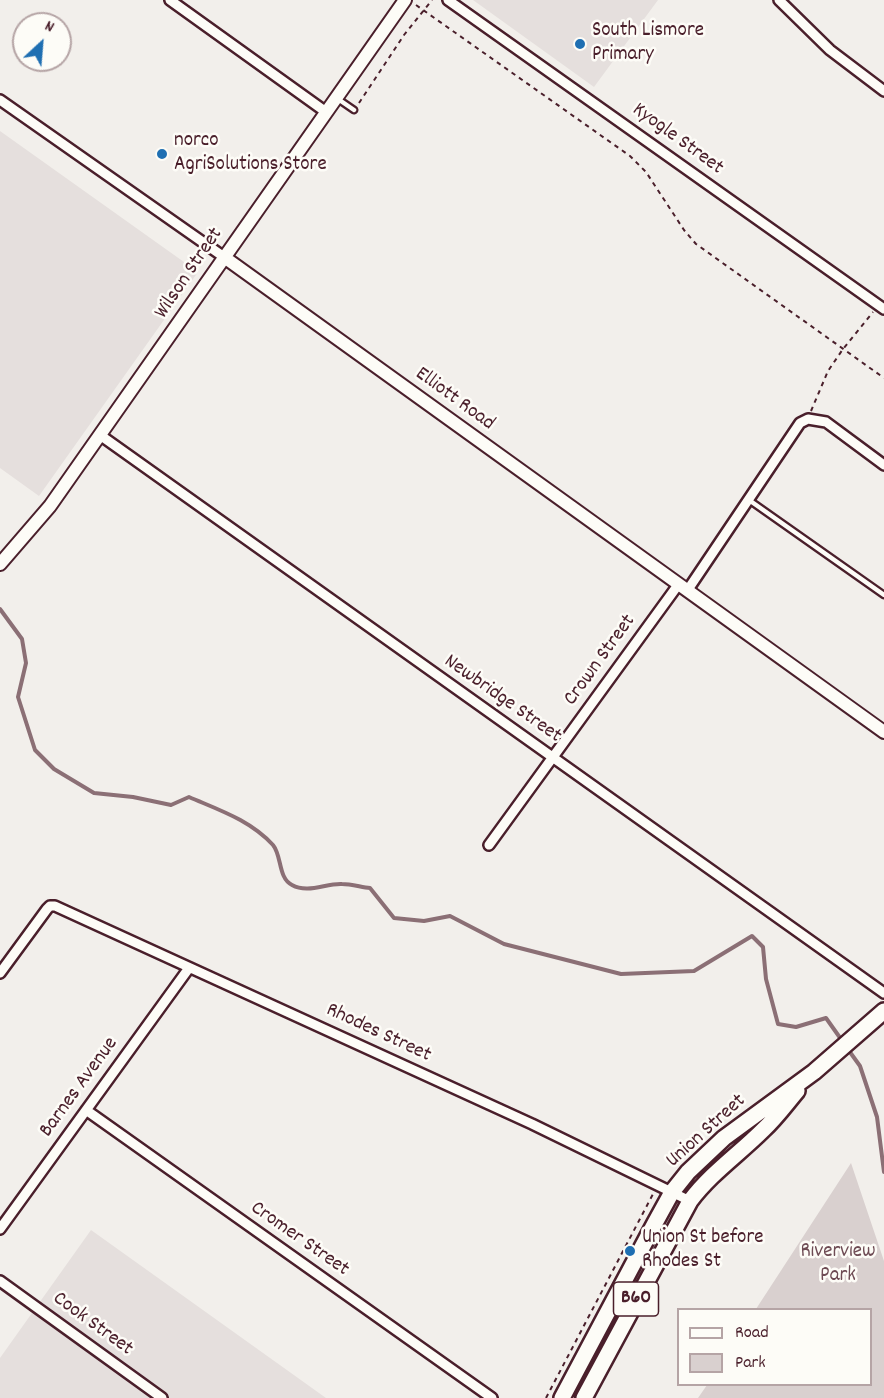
<!DOCTYPE html>
<style>
body{margin:0}
#map{position:relative;width:884px;height:1398px;overflow:hidden;background:#f2efeb;font-family:Dekko,sans-serif}
canvas{display:block}
.legend{position:absolute;left:677px;top:1308px;width:195px;height:78px;box-sizing:border-box;background:#fdfcf7;border:2px solid #b5a4a5;margin:0;padding:8px 10px;list-style:none;font-size:18px;color:#4a1f2b}
.legend li{display:flex;align-items:center;gap:12px;height:30px}
.legend b{width:30px;border:2px solid #b5a4a5}
.north{position:absolute;left:12px;top:12px;width:60px;height:60px;box-sizing:border-box;background:#fdfcf7;border:2px solid #b5a4a5;border-radius:50%;rotate:26deg;font-size:16px;font-weight:700;line-height:24px;text-align:center;color:#4a1f2b}
.north::after{content:'';display:block;margin:auto;width:21px;height:27px;background:#1f6fb2;clip-path:polygon(50% 0,100% 100%,50% 72%,0 100%)}
</style>
<div id="map">
<canvas width="884" height="1398"></canvas>
<ul class="legend">
<li><b style="height:8px;background:#fdfcf7"></b>Road</li>
<li><b style="height:16px;background:#d9d0cf"></b>Park</li>
</ul>
<div class="north">N</div>
</div>
<script>
const context = document.querySelector('canvas').getContext('2d');
context.lineJoin = 'round';
function fillPath(path, color) { context.fillStyle = color; context.fill(path, 'evenodd'); }
function trace(path, color, width, dash) { context.strokeStyle = color; context.lineWidth = width; context.lineCap = dash ? 'butt' : 'round'; context.setLineDash(dash || []); context.stroke(path); }
function label(font, color, halo, rows, align = 'center') {
  context.font = font + ' Dekko,sans-serif'; context.lineWidth = 5; context.setLineDash([]); context.textBaseline = 'middle'; context.strokeStyle = halo; context.fillStyle = color; for (const [text, x, y, turn = 0] of rows) {
    context.save(); context.translate(x, y); context.rotate((+turn || 0) * Math.PI / 180); context.textAlign = isNaN(turn) ? turn : align; if (halo) context.strokeText(text, 0, 0); context.fillText(text, 0, 0); context.restore();
  }
}
const built = new Path2D(`
 M473 0H658L594 87Z
 M0 131 198 272 39 496 0 468Z
 M91 1230 326 1398H0V1358Z`);
const green = new Path2D(`
 M851 1163 884 1261V1398H698L707 1385 870 1384V1310L756 1309Z`);
const stream = new Path2D(`
 M0 609 22 639 26 663 18 697 35 750 54 769 94 793 133 797 171 805 189 797C219 810 250 820 273 845 282 856 278 878 292 885 308 894 326 883 342 884 351 884 361 887 370 888L394 918 424 921 450 916 504 944 621 974 694 971 752 936 763 947 766 979 778 1024 796 1027 826 1018 843 1042
 M847 1048 860 1066 877 1117 884 1172`);
const path = new Path2D(`
 M416 5 630 156 646 172 684 230 696 244 884 378
 M359 103 404 35 432 0
 M811 411 828 371 843 349 873 312
 M546 1398 653 1194`);
const service = new Path2D(`
 M338 99 354 110
 M749 500 884 595`);
const minor = new Path2D(`
 M170 0 326 112
 M448 0 884 309
 M779 0 830 50 884 91
 M0 100 224 257
 M100 435 884 993
 M687 591 800 423 808 419 826 422 884 465
 M489 845 678 585
 M0 973 47 909 50 906H55L532 1124 690 1201
 M86 1110 492 1398
 M0 1229 189 968
 M0 1281 162 1398`);
const tertiary = new Path2D(`
 M224 257 884 732
 M0 564 50 506 405 0`);
const primary = new Path2D(`
 M562 1398 655 1223 672 1192 688 1172 724 1138 814 1072 884 1011
 M584 1398 690 1201C711 1173 739 1154 763 1130 776 1118 786 1104 797 1091`);
const markers = [
 [580,44,6,"#1f6fb2"],
 [162,154,6,"#1f6fb2"],
 [630,1251,6,"#1f6fb2"]
];
const shields = [
 [636,1299,45]
];
const shieldNames = [
 ["B60",636,1299]
];
const poiNames = [
 ["South Lismore",592,32],
 ["Primary",592,56],
 ["norco",174,142],
 ["AgriSolutions Store",174,166],
 ["Union St before",642,1239],
 ["Rhodes St",642,1263]
];
const streetNames = [
 ["Kyogle Street",677,140,36],
 ["Wilson Street",190,274,-56],
 ["Elliott Road",454,400,36],
 ["Crown Street",601,661,-54],
 ["Newbridge Street",502,700,35],
 ["Rhodes Street",378,1034,25],
 ["Barnes Avenue",80,1088,-54],
 ["Union Street",707,1132,-42],
 ["Cromer Street",299,1240,35],
 ["Cook Street",92,1325,36]
];
const parkNames = [
 ["Riverview",838,1253],
 ["Park",838,1277]
];
fillPath(built, '#e5dfdd');
fillPath(green, '#d9d0cf');
trace(stream, '#8b6f75', 4);
trace(service, '#4a1f2b', 9);
trace(minor, '#4a1f2b', 14);
trace(tertiary, '#4a1f2b', 16);
trace(primary, '#4a1f2b', 20);
trace(path, '#4a1f2b', 2, [4.5, 4.5]);
trace(service, '#fdfcf7', 4.5);
trace(minor, '#fdfcf7', 9);
trace(tertiary, '#fdfcf7', 12);
trace(primary, '#fdfcf7', 15);
for (const [x, y, r, color] of markers) { const dot = new Path2D(); dot.arc(x, y, r, 0, 2 * Math.PI); context.fillStyle = color; context.fill(dot); trace(dot, '#fdfcf7', 2); }
for (const [x, y, w] of shields) { const box = new Path2D(); box.roundRect(x - w / 2, y - 17, w, 34, 4.5); context.fillStyle = '#fdfcf7'; context.fill(box); trace(box, '#4a1f2b', 1.5); }
label('bold 20px', '#4a1f2b', null, shieldNames);
label('21px', '#4a1f2b', '#fdfcf7', poiNames, 'left');
label('21px', '#4a1f2b', '#fdfcf7', streetNames);
label('21px', '#6e4b54', '#fdfcf7', parkNames);
</script>
